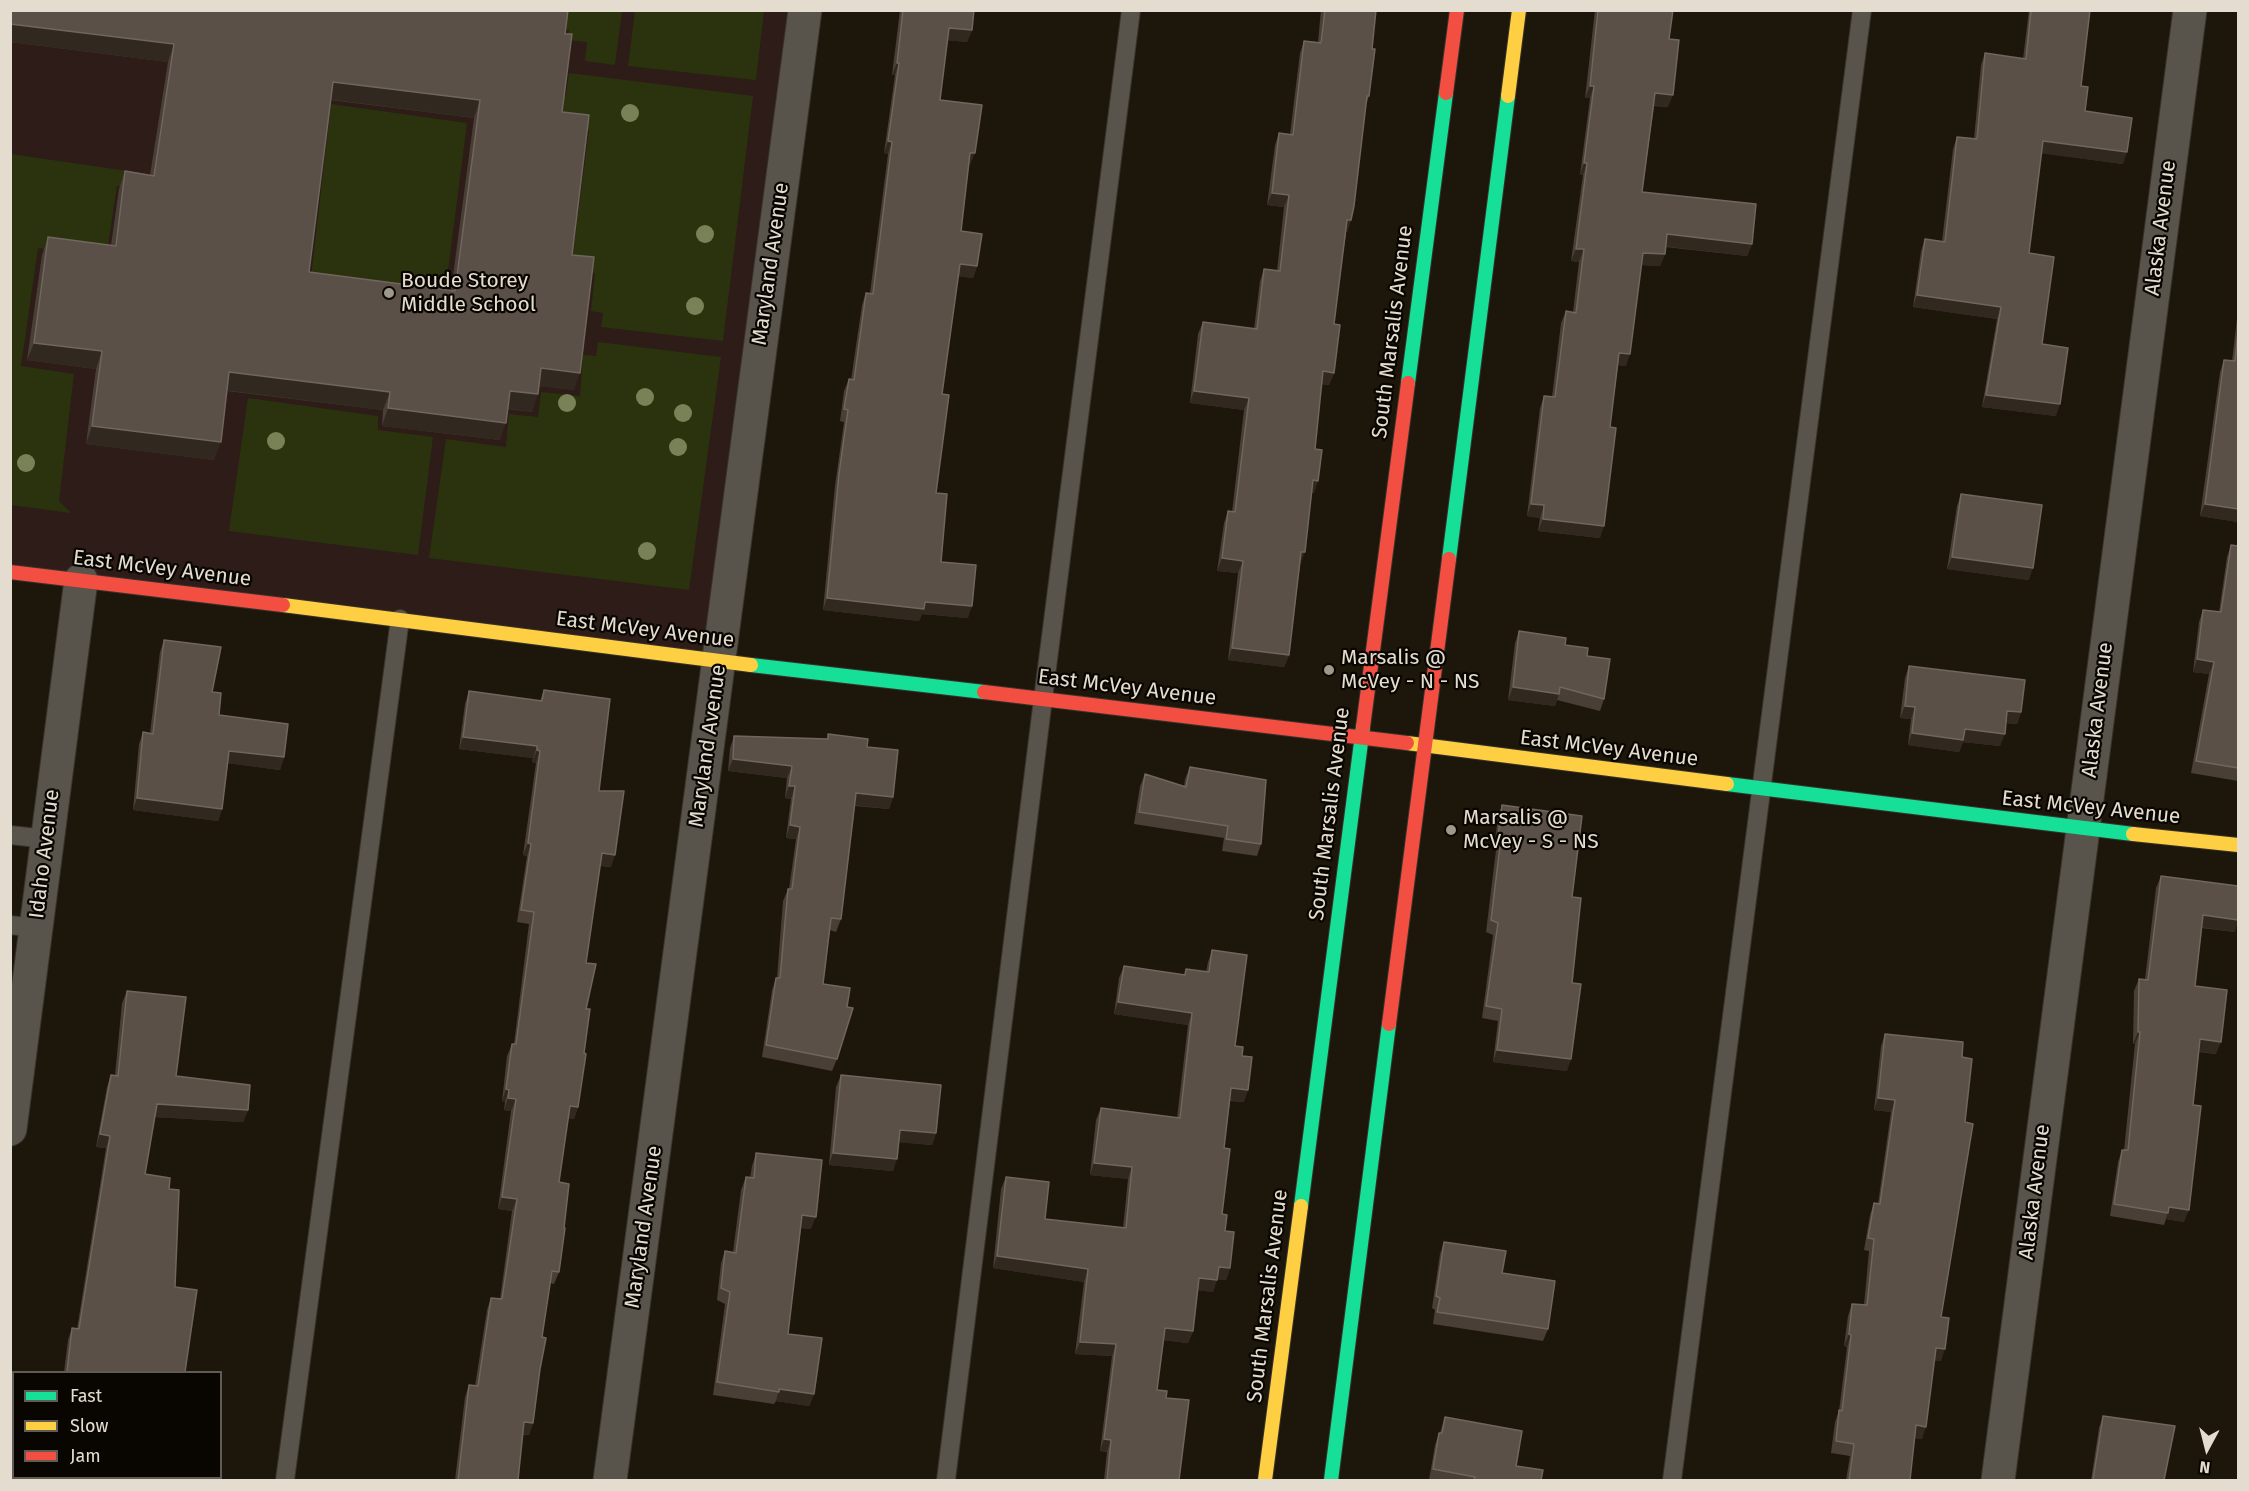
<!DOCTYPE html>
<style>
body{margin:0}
#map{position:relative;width:2249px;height:1491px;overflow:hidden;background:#1d170b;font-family:"Fira Sans",sans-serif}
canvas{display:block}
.frame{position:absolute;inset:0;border:12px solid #e4ddcf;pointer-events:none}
.legend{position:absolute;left:12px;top:1371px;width:210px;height:108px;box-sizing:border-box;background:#090601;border:2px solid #615c53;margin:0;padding:8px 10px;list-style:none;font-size:18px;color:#e4ddcf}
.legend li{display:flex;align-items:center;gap:12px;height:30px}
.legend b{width:30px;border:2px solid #615c53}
.north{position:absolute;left:2177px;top:1419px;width:60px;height:60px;-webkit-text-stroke:4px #090601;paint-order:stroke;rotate:187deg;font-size:16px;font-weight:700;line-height:24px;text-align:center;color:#e4ddcf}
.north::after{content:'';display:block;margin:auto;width:21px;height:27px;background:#e4ddcf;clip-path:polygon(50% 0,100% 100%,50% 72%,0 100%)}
</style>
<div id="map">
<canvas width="2249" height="1491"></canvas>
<div class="frame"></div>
<ul class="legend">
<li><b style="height:8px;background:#16e098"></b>Fast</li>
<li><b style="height:8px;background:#ffcf43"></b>Slow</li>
<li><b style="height:8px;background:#f24e42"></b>Jam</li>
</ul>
<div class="north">N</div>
</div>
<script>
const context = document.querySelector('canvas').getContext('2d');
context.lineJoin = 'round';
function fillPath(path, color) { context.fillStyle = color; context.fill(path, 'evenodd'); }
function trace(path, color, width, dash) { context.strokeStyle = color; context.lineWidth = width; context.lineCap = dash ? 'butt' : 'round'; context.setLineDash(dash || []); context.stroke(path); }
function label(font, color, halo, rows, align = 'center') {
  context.font = font + ' "Fira Sans",sans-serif'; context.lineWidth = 4.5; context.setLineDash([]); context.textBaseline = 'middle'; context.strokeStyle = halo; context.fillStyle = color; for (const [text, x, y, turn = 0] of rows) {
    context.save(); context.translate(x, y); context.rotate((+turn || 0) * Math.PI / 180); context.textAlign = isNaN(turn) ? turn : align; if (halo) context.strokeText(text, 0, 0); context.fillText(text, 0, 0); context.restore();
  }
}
const education = new Path2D(`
 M11 11H805L720 661 11 575Z`);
const green = new Path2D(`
 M566 11H622L615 65 585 61 587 42 567 40 569 30 555 27Z
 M635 11H764L756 80 628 66Z
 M569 73 753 96 723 341 601 327 603 313 591 311 595 273 571 269 589 130 546 124 549 93 566 95Z
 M331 104 467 123 444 302 310 286Z
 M11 154 155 175 240 202 117 186 106 259 38 248 21 366 74 374 59 501 71 513 11 505Z
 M598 342 721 357 689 590 429 558 446 439 506 447 509 414 538 417 541 392 580 396 583 355 596 356Z
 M248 398 378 416V430L433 437 418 555 229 531Z`);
const lane = new Path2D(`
 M10 835 47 839
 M10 925 36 928
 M285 1480 400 619
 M946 1480 1043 699 1131 10
 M1672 1480 1862 10`);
const street = new Path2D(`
 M10 1129 81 580
 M610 1480 805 10
 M1998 1480 2190 10`);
const fast = new Path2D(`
 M1408 383 1446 93
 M1449 559 1508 96
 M751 665 984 692
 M1727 784 2133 834
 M1301 1206 1363 727
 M1331 1480 1389 1024`);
const slow = new Path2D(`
 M1508 96 1519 10
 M283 605 751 665
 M1407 743 1727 784
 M2133 834 2238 845
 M1265 1480 1301 1206`);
const jam = new Path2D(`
 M1446 93 1457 10
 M10 572 283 605
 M984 692 1407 743
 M1363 727 1408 383
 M1389 1024 1449 559`);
const trees = [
 [630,113],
 [705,234],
 [695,306],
 [645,397],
 [567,403],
 [683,413],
 [276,441],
 [678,447],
 [26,463],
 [647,551]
];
const wall = new Path2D(`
 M900 10H974L972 30 967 42 947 40 940 100 970 165H969L961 231 977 266 973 278 958 276 942 394 936 493 941 562 968 618 922 614 919 621 823 610 835 486 844 422 840 421 844 391 849 379 851 380 862 305 866 293H870L888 154 884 153 895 75H892Z
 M1321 10H1376L1372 49 1369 96 1366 105 1351 220 1347 232H1346L1334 324V373L1329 385 1321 384 1315 449 1314 493H1312L1300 565 1289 655 1284 667 1228 660 1238 573 1217 571 1224 523 1228 511 1232 512 1244 410 1190 403 1198 334 1203 322 1254 329 1260 281 1264 269 1277 271 1284 207 1267 205 1275 145 1279 133 1290 134 1300 53 1304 41 1318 42Z
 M1595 10H1673L1669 39 1668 107 1654 106 1642 192 1752 244 1747 256 1666 247 1665 254 1660 266 1641 265 1626 366 1618 365 1610 427 1600 538 1538 531 1540 518 1527 516 1540 408 1544 396 1552 397 1561 323 1566 311 1573 312 1579 262 1571 261 1583 175H1580L1590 98H1585Z
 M2029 10H2090L2081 86 2085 111 2123 164 2041 153 2029 253 2042 344 2056 416 1982 407 1997 319 1913 307 1921 251 1925 239 1942 241 1953 149 1957 137 1974 139 1981 65 1985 53 2023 59Z
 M565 34 562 112 572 255 574 390 539 386 532 412 508 409 500 440 382 426 383 410 227 391 214 460 86 444 96 369 27 360 42 255 48 237 111 245 119 189 125 171 150 175 168 62 10 42ZM331 100 474 118 451 291 309 272Z
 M2238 310V522L2200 516 2220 372 2224 360 2232 361Z
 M1961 494 2029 580 1947 569 1957 506Z
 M2231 545 2238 546V781L2191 773 2209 674 2193 672 2199 622 2203 610 2219 612 2227 557Z
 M1519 631 1565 645 1587 656 1604 699 1600 711 1557 700 1555 706 1508 700 1515 643Z
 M164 640 212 692 219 715 284 757 280 770 228 763 222 809 218 821 133 810 139 744 143 732 150 733 160 652Z
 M1909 666 2021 712 2017 724 2006 723 2000 746 1963 742 1959 752 1908 745 1911 719 1900 718 1905 678Z
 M544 690 599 791 611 867 600 866 586 963V1009L578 1107 574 1119 568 1118 559 1182V1272L554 1284 550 1283 542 1337 540 1369 533 1423 529 1435H523L518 1480H455L465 1397 469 1385 475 1386 487 1310 491 1298 500 1299 512 1211 498 1209 511 1111 504 1110 505 1102 502 1101 507 1056 512 1044H514L529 924 517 922 527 856 523 855 536 763 532 762 533 758 459 749 465 704 469 691 540 701Z
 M828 734 867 747 893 797 889 809 855 806 841 919 836 932 830 930 823 984 837 1059 832 1071 762 1057 772 990 776 978H777L783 901 788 889H789L796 839 786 838 791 799 785 798 787 778 728 771 730 748 734 736 827 739Z
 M1190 767 1261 844 1257 856 1222 851 1224 838 1134 824 1140 786 1145 774 1184 786 1185 779Z
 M1502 805 1572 897V983L1567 1071 1493 1062 1498 1021 1482 1018 1493 935 1486 932 1496 850 1494 849 1498 817Z
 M2161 876 2235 932 2202 928 2195 986 2216 1054 2199 1052 2193 1105 2184 1222 2166 1219 2164 1225 2110 1216 2118 1162 2122 1150H2124L2135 1044H2133L2134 991 2139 979H2145L2156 888Z
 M1212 950 1235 1046 1242 1056 1244 1102 1230 1101 1224 1148 1222 1214 1225 1231 1230 1268 1226 1280 1217 1279 1213 1292 1198 1290 1193 1331 1188 1343 1163 1340 1157 1390 1166 1398 1179 1480H1104L1107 1452 1100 1451 1112 1356 1075 1354 1084 1282 993 1268 1001 1189 1006 1177 1045 1219 1123 1228 1128 1179 1090 1175 1096 1120 1101 1108 1177 1118 1188 1025 1114 1014 1119 978 1124 966 1184 975 1186 969 1206 972 1208 962Z
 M127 991 176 1076 248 1110 243 1122 155 1117 145 1174 169 1189 175 1287 185 1372H64L68 1340 72 1328 77 1329 106 1148 96 1147 107 1087 111 1075H115L122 1003Z
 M1885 1034 1962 1057 1941 1317V1361L1934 1360 1922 1439 1915 1438 1910 1480H1846L1850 1456 1831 1453 1835 1422 1839 1411 1847 1347 1844 1346 1848 1316 1852 1304 1864 1305 1869 1251 1864 1250 1870 1215 1874 1203 1878 1204 1891 1112 1874 1110 1881 1046Z
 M841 1075 936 1133 932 1145 899 1142 893 1171 829 1165 836 1087Z
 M756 1153 811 1229 801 1228 788 1334 814 1394 809 1406 776 1401 774 1404 713 1395 725 1304 717 1300 721 1263 725 1251 733 1252 741 1190 746 1177 750 1178 752 1166Z
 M1444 1242 1502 1273 1548 1329 1543 1341 1433 1324 1435 1310 1432 1308 1440 1254Z
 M2103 1416 2164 1480H2091L2099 1428Z
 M1445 1417 1516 1466 1541 1480H1429L1435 1445 1439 1433H1440Z`);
const shadedWall = new Path2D(`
 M10 24 174 44 168 62 10 42Z
 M949 28 972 30 967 42 944 40Z
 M897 63H899L895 75H892Z
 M333 82 480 100 474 118 327 99Z
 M1590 86H1594L1590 98H1585Z
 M1655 93 1673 95 1668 107 1651 105Z
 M888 141 892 142 888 154 884 153Z
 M2043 141 2127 152 2123 164 2038 153Z
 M970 153H975L970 165H966Z
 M1584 163H1587L1583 175H1580Z
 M1272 193 1289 195 1284 207 1267 205Z
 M1347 220H1351L1347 232H1343Z
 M1667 234 1752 244 1747 256 1662 246Z
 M1576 249H1584L1579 262 1571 261Z
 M1643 253 1665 254 1660 266 1638 265Z
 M960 264 977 266 973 278 955 276Z
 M1917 295 2001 307 1997 319 1913 307Z
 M34 343 102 351 96 369 27 360Z
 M1619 353 1630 354 1626 366 1615 365Z
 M541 368 580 373 574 390 535 386Z
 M1323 371 1334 373 1329 385 1318 383Z
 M229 372 390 392 383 410 223 390Z
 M510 391 538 394 532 412 504 408Z
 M1194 391 1249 398 1244 410 1190 403Z
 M1986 395 2060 404 2056 416 1982 407Z
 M388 408 506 423 500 440 382 426Z
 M92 426 221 442 214 460 86 444Z
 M1313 480 1318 481 1314 493 1309 492Z
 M1531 504 1544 505 1540 518 1527 516Z
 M2205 504 2238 509V522L2200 516Z
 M1543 519 1604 526 1600 538 1538 531Z
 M1301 552H1305L1300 565Z
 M1952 557 2033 568 2029 580 1947 569Z
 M1222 558 1243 561 1238 573 1217 571Z
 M827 598 925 602 972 606 968 618 922 614 919 621 823 610Z
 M1232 648 1289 655 1284 667 1228 660Z
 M2197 659 2214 662 2209 674 2193 672Z
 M1513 687 1559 694 1555 706 1508 700Z
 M1905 706 1915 707 1911 719 1900 718Z
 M2007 711 2021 712 2017 724 2003 723Z
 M1965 729 2005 734 2000 746 1963 742 1959 752 1908 745 1912 733Z
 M463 737 537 746 533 758 459 749Z
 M537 750 540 751 536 763 532 762Z
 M229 751 284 757 280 770 225 763Z
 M733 759 792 766 787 778 728 771Z
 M789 786H795L791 799 785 798Z
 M856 793 893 797 889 809 852 805Z
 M137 798 222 809 218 821 133 810Z
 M790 825 800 827 796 839 786 838Z
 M1498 837 1501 838 1496 850 1494 849Z
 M528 843 531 844 527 856 523 855Z
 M602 853 615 855 611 867 597 865Z
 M2203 915 2238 920V922L2235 932 2199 927Z
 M1118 1002 1192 1013 1188 1025 1114 1014Z
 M2138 1032H2140L2135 1044H2133Z
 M2200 1039 2221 1042 2216 1054 2196 1051Z
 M1497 1050 1571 1059 1567 1071 1493 1062Z
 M1231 1088 1248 1090 1244 1102 1227 1100Z
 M506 1089 509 1090 505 1102 502 1101Z
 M508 1098 516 1099 511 1111 504 1110Z
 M1878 1098 1895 1100 1891 1112 1874 1110Z
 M157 1104 248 1110 243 1122 152 1117Z
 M570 1106 578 1107 574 1119 565 1118Z
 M900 1130 936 1133 932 1145 895 1142Z
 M100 1134 110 1136 106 1148 96 1147Z
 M833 1153 897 1159 893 1171 829 1165Z
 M1094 1163 1132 1167 1128 1179 1090 1175Z
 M502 1197 517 1199 512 1211 498 1209Z
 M2169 1207 2189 1210 2184 1222 2166 1219Z
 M802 1215 816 1217 811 1229 798 1228Z
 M997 1256 1088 1269 1084 1282 993 1268Z
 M1219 1267 1230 1268 1226 1280 1214 1279Z
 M1199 1278 1217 1280 1213 1292 1195 1290Z
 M1165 1328 1193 1331 1188 1343 1160 1340Z
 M1849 1334 1851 1335 1847 1347 1844 1346Z
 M1080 1342 1116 1344 1112 1356 1075 1354Z
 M1936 1348 1945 1349 1941 1361 1931 1360Z
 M779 1389 814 1394 809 1406 776 1401Z
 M524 1422 533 1423 529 1435 519 1434Z
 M1916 1425 1926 1427 1922 1439 1912 1438Z
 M1104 1439 1111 1440 1107 1452 1100 1451Z`);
const building = new Path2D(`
 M10 10H568L565 34H572L562 112 589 115 572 255 594 257 580 373 541 368 538 394 510 391 506 423 388 408 390 392 229 372 221 442 92 426 102 351 34 343 48 237 116 246 125 171 154 176 174 44 10 24ZM333 82 480 100 455 291 309 272Z
 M903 10H974L972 30 949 28 940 100 982 105 975 153H970L961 231 982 234 977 266 960 264 942 394 949 395 936 493 947 494 941 562 976 565 972 606 925 602 924 609 827 598 839 474 848 410 844 409 849 379 854 380 866 293 873 294 892 142 888 141 899 63H897Z
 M1325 10H1376L1372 49H1375L1369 96H1367L1354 206 1351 220H1347L1334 324 1340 325 1334 373 1323 371 1315 449 1322 450 1318 481 1313 480 1305 552H1301L1289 655 1232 648 1243 561 1222 558 1228 511 1235 512 1249 398 1194 391 1203 322 1257 329 1264 269 1280 271 1289 195 1272 193 1279 133 1293 135 1304 41 1321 43Z
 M1598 10H1673L1669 39 1679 40 1673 95 1655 93 1642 192 1756 204 1752 244 1667 234 1665 254 1643 253 1630 354 1619 353 1610 427 1616 428 1604 526 1543 519 1544 505 1531 504 1544 396 1555 397 1566 311 1576 313 1584 249H1576L1587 163H1584L1594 86H1590Z
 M2031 10H2090L2081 86 2088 87 2085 111 2132 118 2127 152 2043 141 2029 253 2054 257 2042 344 2068 348 2060 404 1986 395 2001 307 1917 295 1925 239 1945 242 1957 137 1977 139 1985 53 2026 59Z
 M2238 331V509L2205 504 2224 360 2235 361Z
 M1961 494 2042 505 2033 568 1952 557Z
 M2231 545 2238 546V768L2196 761 2214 662 2197 659 2203 610 2221 612Z
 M1519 631 1566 638 1565 645 1588 648 1587 656 1610 659 1604 699 1560 687 1559 694 1513 687Z
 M164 640 221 647 212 692 221 693 219 715 288 724 284 757 229 751 222 809 137 798 143 732 153 734Z
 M1909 666 2025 680 2021 712 2007 711 2005 734 1965 729 1963 740 1912 733 1915 707 1905 706Z
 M544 690 610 699 599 791H624L615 855 602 853 586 963 596 964 586 1009H590L584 1053 586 1054 578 1107 570 1106 559 1182 569 1184 564 1228H565L559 1272 552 1271 542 1337 546 1338 540 1369 533 1423 524 1422 518 1480H458L469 1385 478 1386 491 1298 502 1299 517 1199 502 1197 516 1099 508 1098 509 1090 506 1089 512 1044H516L534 912 521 910 531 844 528 843 540 751 537 750V746L463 737 469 691 542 701Z
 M828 734 868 739 867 747 898 750 893 797 856 793 841 919 831 918 823 984 850 988 847 1007 853 1008 837 1059 766 1045 776 978H780L788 889H792L800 827 790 825 795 786H789L792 766 733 759 734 736 828 739Z
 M1190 767 1266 780 1261 844 1226 839 1228 826 1139 812 1145 774 1186 787Z
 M1502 805 1582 816 1572 897 1581 898 1572 983 1581 984 1571 1059 1497 1050 1502 1009 1486 1006 1498 923 1491 920 1501 838 1498 837Z
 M2161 876 2238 886V920L2203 915 2195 986 2227 990 2221 1042 2200 1039 2193 1105 2201 1106 2189 1210 2169 1207 2168 1213 2114 1204 2122 1150H2128L2140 1032H2138L2139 979 2148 980Z
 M1212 950 1247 955 1235 1046 1243 1047 1242 1056 1252 1057 1248 1090 1231 1088 1224 1148 1230 1149 1222 1214 1227 1215 1225 1231 1234 1232 1230 1268 1219 1267 1217 1280 1199 1278 1193 1331 1165 1328 1157 1390 1167 1391 1166 1398 1189 1400 1179 1480H1107L1111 1440 1104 1439 1116 1344 1080 1342 1088 1269 997 1256 1006 1177 1049 1182 1045 1219 1126 1228 1132 1167 1094 1163 1101 1108 1180 1118 1192 1013 1118 1002 1124 966 1185 975 1186 969 1209 972Z
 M127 991 186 997 176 1076 250 1085 248 1110 157 1104 145 1174 170 1178 169 1189 179 1190 175 1287 197 1290 185 1372H67L72 1328 79 1329 110 1136 100 1134 111 1075 118 1076Z
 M1885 1034 1963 1042 1962 1057 1972 1059 1965 1122 1973 1124 1941 1317 1949 1318 1945 1349 1936 1348 1926 1427 1916 1425 1910 1480H1849L1854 1444 1836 1441 1839 1410 1842 1411 1851 1335 1849 1334 1852 1304 1867 1305 1874 1239 1868 1238 1874 1203 1880 1204 1895 1100 1878 1098Z
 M841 1075 941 1085 936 1133 900 1130 897 1159 833 1153Z
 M756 1153 822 1160 816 1217 802 1215 788 1334 822 1338 814 1394 779 1389V1392L717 1382 730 1292 721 1288 725 1251 736 1253 746 1177 754 1178Z
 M1444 1242 1506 1251 1502 1273 1555 1281 1548 1329 1437 1312 1440 1298 1436 1296Z
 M2103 1416 2175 1426 2164 1480H2093Z
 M1445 1417 1522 1431 1516 1466 1543 1470 1541 1480H1474L1475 1477 1433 1469 1439 1433H1442Z
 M54 1478H164V1480H53Z`);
const markers = [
 [389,293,6,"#9e988a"],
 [1329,670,6,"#9e988a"],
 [1451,830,6,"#9e988a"]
];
const streetNames = [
 ["Alaska Avenue",2161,228,-83],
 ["Maryland Avenue",771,264,-82],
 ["South Marsalis Avenue",1393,332,-83],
 ["East McVey Avenue",162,569,7],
 ["East McVey Avenue",645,630,7],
 ["East McVey Avenue",1127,688,7],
 ["Alaska Avenue",2098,710,-83],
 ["Maryland Avenue",708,746,-82],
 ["East McVey Avenue",1609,749,7],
 ["East McVey Avenue",2091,808,6],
 ["South Marsalis Avenue",1330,814,-83],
 ["Idaho Avenue",45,854,-83],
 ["Alaska Avenue",2035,1192,-83],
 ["Maryland Avenue",644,1227,-82],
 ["South Marsalis Avenue",1268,1296,-83]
];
const poiNames = [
 ["Boude Storey",401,281],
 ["Middle School",401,305],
 ["Marsalis @",1341,658],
 ["McVey - N - NS",1341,682],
 ["Marsalis @",1463,818],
 ["McVey - S - NS",1463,842]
];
fillPath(education, '#2d1c17');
fillPath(green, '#2a330e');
trace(lane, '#38332b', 20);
trace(street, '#38332b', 35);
trace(fast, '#38332b', 16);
trace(slow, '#38332b', 16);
trace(jam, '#38332b', 16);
trace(lane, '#58534b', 18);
trace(street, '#58534b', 33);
trace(fast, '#16e098', 14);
trace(slow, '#ffcf43', 14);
trace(jam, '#f24e42', 14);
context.fillStyle = '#788256';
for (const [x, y] of trees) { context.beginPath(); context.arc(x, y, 9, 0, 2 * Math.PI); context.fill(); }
fillPath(wall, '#4a3f37');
fillPath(shadedWall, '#31281f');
fillPath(building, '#5a5048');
trace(building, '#70665d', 1.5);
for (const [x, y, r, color] of markers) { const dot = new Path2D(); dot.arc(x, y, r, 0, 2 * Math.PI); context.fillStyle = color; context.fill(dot); trace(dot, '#090601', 2); }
label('21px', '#e4ddcf', '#090601', streetNames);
label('21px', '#e4ddcf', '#090601', poiNames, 'left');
</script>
